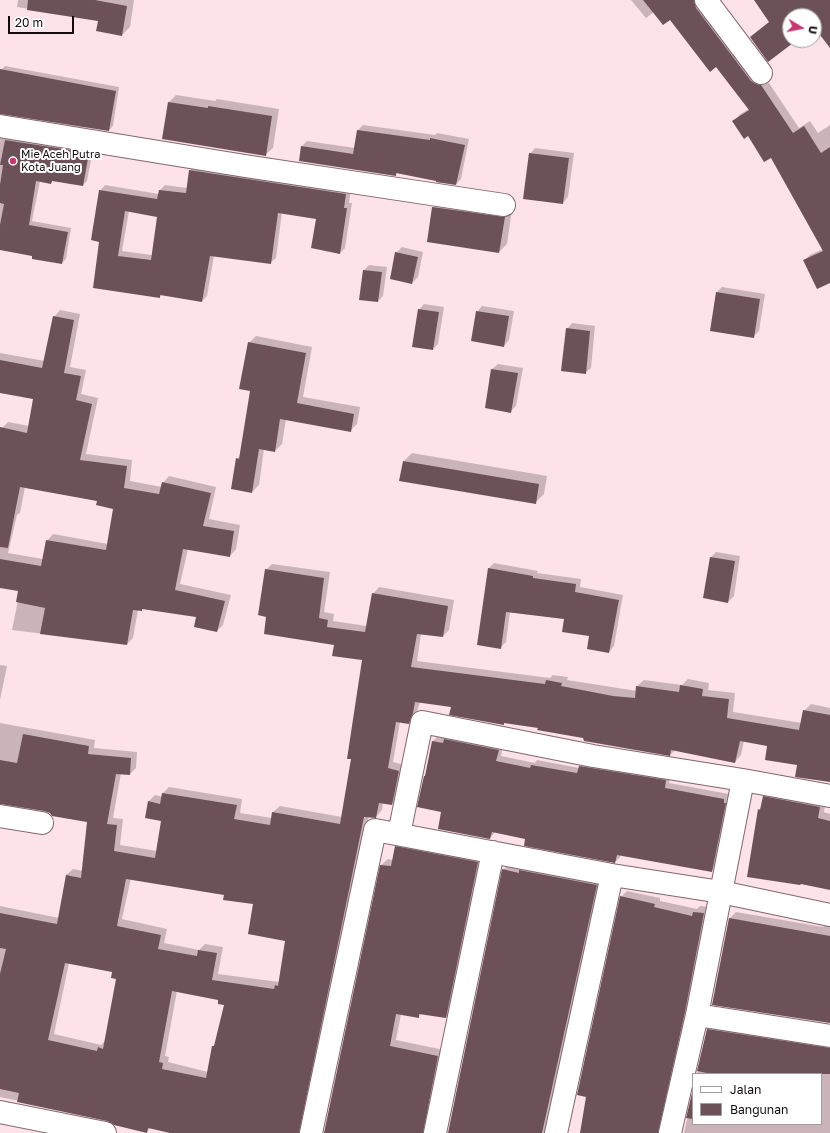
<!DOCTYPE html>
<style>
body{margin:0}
#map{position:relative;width:830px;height:1133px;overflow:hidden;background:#fde2e9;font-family:"Golos Text",sans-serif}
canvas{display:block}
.legend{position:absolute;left:692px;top:1073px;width:130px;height:52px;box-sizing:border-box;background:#fff;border:1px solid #a19d9e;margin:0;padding:5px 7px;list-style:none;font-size:12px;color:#140a0d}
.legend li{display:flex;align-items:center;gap:8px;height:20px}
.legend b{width:20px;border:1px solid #a19d9e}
.north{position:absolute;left:782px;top:8px;width:40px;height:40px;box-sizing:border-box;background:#fff;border:1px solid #a19d9e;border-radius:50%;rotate:100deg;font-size:11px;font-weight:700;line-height:16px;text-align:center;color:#140a0d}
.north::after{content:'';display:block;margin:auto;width:14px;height:18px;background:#c43970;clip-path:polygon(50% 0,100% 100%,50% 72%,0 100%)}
.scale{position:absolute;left:8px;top:16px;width:66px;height:18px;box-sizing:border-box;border:2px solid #140a0d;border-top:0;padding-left:5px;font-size:12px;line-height:14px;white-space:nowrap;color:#140a0d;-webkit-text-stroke:3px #fff;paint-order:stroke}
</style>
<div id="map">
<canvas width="830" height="1133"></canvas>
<ul class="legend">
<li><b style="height:5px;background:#fff"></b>Jalan</li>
<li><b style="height:11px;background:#6d5159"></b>Bangunan</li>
</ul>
<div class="north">U</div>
<div class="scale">20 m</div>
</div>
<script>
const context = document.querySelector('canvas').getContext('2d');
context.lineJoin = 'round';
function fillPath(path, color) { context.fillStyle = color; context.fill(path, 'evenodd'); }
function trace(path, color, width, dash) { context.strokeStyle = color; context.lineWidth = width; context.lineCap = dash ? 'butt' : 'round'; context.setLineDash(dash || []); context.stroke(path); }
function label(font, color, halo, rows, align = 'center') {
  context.font = font + ' "Golos Text",sans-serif'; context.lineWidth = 4; context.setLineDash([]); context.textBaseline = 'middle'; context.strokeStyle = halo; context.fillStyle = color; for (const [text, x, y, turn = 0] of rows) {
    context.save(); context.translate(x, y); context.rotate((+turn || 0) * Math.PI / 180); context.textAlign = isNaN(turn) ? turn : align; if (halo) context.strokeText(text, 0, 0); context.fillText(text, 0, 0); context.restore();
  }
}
const shadow = new Path2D(`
 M18 0H134L130 27 122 35 99 21 17 7Z
 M631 0H701L767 80 799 128 810 121 818 133 830 125V282L804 261 810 255 823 249 771 157 734 121 739 115 749 109 716 66 670 18 654 12 646 18Z
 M5 66 119 87 113 126 109 130 0 113V75L1 70Z
 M176 95 215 101 217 99 279 109 273 148 265 155 169 102Z
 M363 125 435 135 437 133 469 139 461 179 456 184 398 172 396 175 302 146 307 141 355 148 358 130Z
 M0 133 93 149 87 181 83 185 53 180 51 183 40 181 32 221 71 228 66 259 62 263 33 255 0 249Z
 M535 148 574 153 568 197 563 203 530 154Z
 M195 165 351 189 349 203H352L345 248 340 253 318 218 282 212 276 258 270 263 214 256 207 296 202 301 162 294 160 297 101 241 100 191 105 185 159 194 160 190 165 185 187 188 190 170ZM129 211 159 216 152 255 122 251Z
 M442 199 512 209 507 244 499 252 433 207Z
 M402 247 423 252 418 277 412 283 396 253Z
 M369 265 387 267 383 296 378 301 364 270Z
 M722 287 765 294 759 331 753 337 717 292Z
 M424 304 444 307 438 344 433 349 419 310Z
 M482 306 514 311 509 340 504 346 477 312Z
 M60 310 80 314 70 367 86 370 81 394 98 398 86 454 132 460 130 481 162 487 163 483 169 476 216 487 209 519 240 525 236 549 230 556 188 549 180 584 231 595 223 625 217 631 198 616 144 608 141 610H138L133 638 127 644 12 630 20 590 0 587V438L2 428 8 422 29 426 34 398 0 392V353L45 361 54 317ZM25 487 98 501 114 508 108 544 53 534 47 541 43 559 8 553 17 515 20 513Z
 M572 323 595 326 591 368 585 373 567 329Z
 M256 336 312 347 303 397 360 407 357 424 350 431 286 419 282 444 275 451 264 449 259 485 252 492 237 459 241 455 251 391 249 343Z
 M498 364 523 368 516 406 511 411 486 407 492 369Z
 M412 453 547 476 544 494 535 503 404 461Z
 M716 552 740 556 734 596 728 602 711 557Z
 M494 563 538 571 537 573 581 579 580 587 623 595 614 646 609 652 590 635 565 619 510 612 506 642 500 648 489 568Z
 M272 564 330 572 324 612 334 614 333 621 367 626 373 594 379 587 454 600 449 630 443 636 421 634 417 661 550 678 553 675 568 677 567 680 637 691V686L644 680 682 685 688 679 709 683 708 690 735 693 733 712 802 723 804 711 811 704 830 708V781L799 764 768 745 744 741 741 755 735 762 675 750 670 755 584 738 539 727 506 722 503 724 452 706 420 702 415 717 408 723 400 722 393 762 405 765 398 798 392 804 383 803 382 810 376 817 369 816 305 1123 307 1133H175L150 1128 147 1132 108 1120 0 1097V906L59 918 66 875 73 869 83 871 89 821 50 812 44 810 0 803V723L95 740 94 748 137 752 136 768 130 774 121 773 113 818 123 819 120 845 157 851 162 820 148 802 155 795 163 797V793L169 787 242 799 240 813 272 818 273 812 280 806 342 817 353 759 364 660 335 644 267 616 266 570ZM131 878 225 894 254 903 286 940 279 982 218 974 223 947 205 944 199 950 164 943 167 929 122 919ZM69 963 113 972 118 978 105 1041 101 1045 54 1034ZM177 991 219 999 225 1004 216 1043 213 1046 208 1072 168 1062 169 1057 165 1056Z
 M0 665 7 666 0 700Z
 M450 734 503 745 501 756 535 763 537 760 579 768 585 761 671 775 669 783 729 794 728 798H730L717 865 712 870 621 854 620 857 615 862 526 838 495 832 490 838 442 811 425 776 426 774 433 741 438 736 446 738Z
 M770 791 826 801 824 812 830 814V889L759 810 762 806 764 797Z
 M402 841 484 856 452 1011 446 1017 422 1013 418 1017 401 1014 396 1040 444 1050 431 1133H325L381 865 388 859 393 860 396 847Z
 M509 864 603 879 552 1133H449L503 870Z
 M627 891 660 898V901L697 909 700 906 710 907 666 1133H581L621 897Z
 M736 912 823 927 827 923 830 924V1022L730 918Z
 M714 1023 830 1042V1133H684L693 1093V1124H821V1074H697L707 1030Z`);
const building = new Path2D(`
 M28 0H95L127 6 122 36 96 31 98 21 27 10Z
 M643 0H694L696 8 751 81 756 84 761 85 793 133 804 126 821 153 830 147V283L817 289 803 260 823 251 771 158 764 162 748 136 744 139 732 121 749 110 716 67 710 72 670 20 663 25Z
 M754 0H830V48L814 27V16H790V40H797L768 62 750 37 769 22Z
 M0 69 116 91 109 131 0 114Z
 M168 102 208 108V106L272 116 266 156 162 139Z
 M357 130 430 140V138L465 145 456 185 436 182V181L396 173V176L299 161 301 146 353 154Z
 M5 140 89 153 83 186 52 181 51 184 36 181 29 225 68 232 62 264 32 259V256L0 250V225L4 204 0 203V185L3 165H0Z
 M529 153 569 158 563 204 523 199Z
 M189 170 346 194 344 208H347L340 254 311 248 316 219 278 213 271 264 210 256 202 302 160 295V298L93 288 99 242 91 240 99 190 157 199 159 190 186 193ZM125 211 157 217 151 260 118 256Z
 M432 207 505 217 499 253 427 242Z
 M395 252 418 257 412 284 390 279Z
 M363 270 382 272 378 302 359 300Z
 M716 292 760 299 754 338 710 331Z
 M418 309 439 312 433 350 412 347Z
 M476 311 509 316 504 347 471 341Z
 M53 316 74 320 64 373 81 376 76 400 92 404 80 460 127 466 124 488 159 494 162 482 211 493 203 526 234 531 230 557 183 549 175 590 225 601 217 632 194 627 196 617 142 609V611L133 610 127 645 40 634 45 608 16 602 18 591 0 588V559L41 566 46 540 106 550 113 509 96 505 97 501 20 487 8 548 0 547V427L27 433 33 399 0 393V360L42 368Z
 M566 328 590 331 586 374 561 371Z
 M248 342 306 353 297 403 354 414 351 432 280 419 275 452 259 449 252 493 231 489 236 458 239 459 250 391 239 389Z
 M491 369 518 373 511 413 485 408Z
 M403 461 539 484 536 504 399 481Z
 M710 557 735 561 728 603 703 598Z
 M488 568 533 576V578L576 584 575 592 619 600 609 653 587 649 589 636 562 632 564 619 506 612 501 649 477 645Z
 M265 569 324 578 319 618 328 620 327 627 365 632 372 593 448 606 443 637 417 634 411 667 545 684 546 680 562 683 561 686 613 696 635 698 636 686 679 692 680 685 703 689 702 696 729 699 727 718 799 730 803 710 830 715V782L795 777 797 765 765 760 767 746 740 741 735 763 671 750 670 756 584 741 583 738 537 730 538 728 504 723V725L449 715 451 707 415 702 413 713 409 724 396 722 388 768 399 771 392 805 379 803 376 818 364 817 299 1133H170L148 1128 147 1133 114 1125 107 1121 17 1102 19 1093 0 1089V974L6 949 0 948V913L57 924 66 875 81 878 87 822 52 816 50 813 44 811 0 804V760L17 763 23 734 89 746 88 754 131 758 130 775 116 774 107 824 117 825 114 851 155 858 161 821 145 818 148 801 160 804 162 793 237 805 234 819 270 825 272 812 340 824 351 759H347L362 660 332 656 334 645 264 634 266 617 258 615ZM126 879 224 895 223 900 253 904 248 934 285 941 278 986 275 985 274 989 212 980 217 953 198 950 197 956 158 949 161 935 117 926ZM65 963 112 972 111 978 116 979 103 1049 98 1047 97 1051 48 1040ZM172 991 218 1000V1004L224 1005 214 1046H212L206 1078 162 1069 163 1063 159 1062Z
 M444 739 499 750 496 761 530 768 531 765 577 773 579 766 666 780 665 788 724 799V803H726L712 872 617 855 615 863 524 846 525 839 492 832 490 839 438 829 441 812 417 807 424 776H425L432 741 443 743Z
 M763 796 820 807 818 818 830 821V890L801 884 800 885 747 877 758 809 760 810Z
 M395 846 478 862 446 1018 419 1014V1018L396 1014 390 1046 438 1056 423 1133H324L380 865 391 866Z
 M502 869 519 873V870L597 885 542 1133H448Z
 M620 896 655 904 654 907 692 916 693 912 704 913 685 1012 658 1133H580L586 1097 577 1095Z
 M729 918 830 936V1023L712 1005Z
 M707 1029 830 1048V1074H712L697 1071Z
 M693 1089V1119L686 1118Z`);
const minor = new Path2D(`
 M706 0 761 73
 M0 126 245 166 504 205
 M0 816 42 823
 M399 834 422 722 593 756 743 780 830 796
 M697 1015 830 1036
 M0 1112 105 1133
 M311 1133 375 830 612 875 721 892 830 915
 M435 1133 493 852
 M556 1133 612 875
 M670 1133 697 1015 743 780`);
const markers = [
 [13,161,4,"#c43970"]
];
const poiNames = [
 ["Mie Aceh Putra",21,155],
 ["Kota Juang",21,168]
];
fillPath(shadow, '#0003');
fillPath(building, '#6d5159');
trace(minor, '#82666d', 24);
trace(minor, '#fff', 22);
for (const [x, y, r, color] of markers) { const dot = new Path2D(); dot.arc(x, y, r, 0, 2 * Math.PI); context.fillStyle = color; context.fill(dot); trace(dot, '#fff', 1.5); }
label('11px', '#140a0d', '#fff', poiNames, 'left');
</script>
